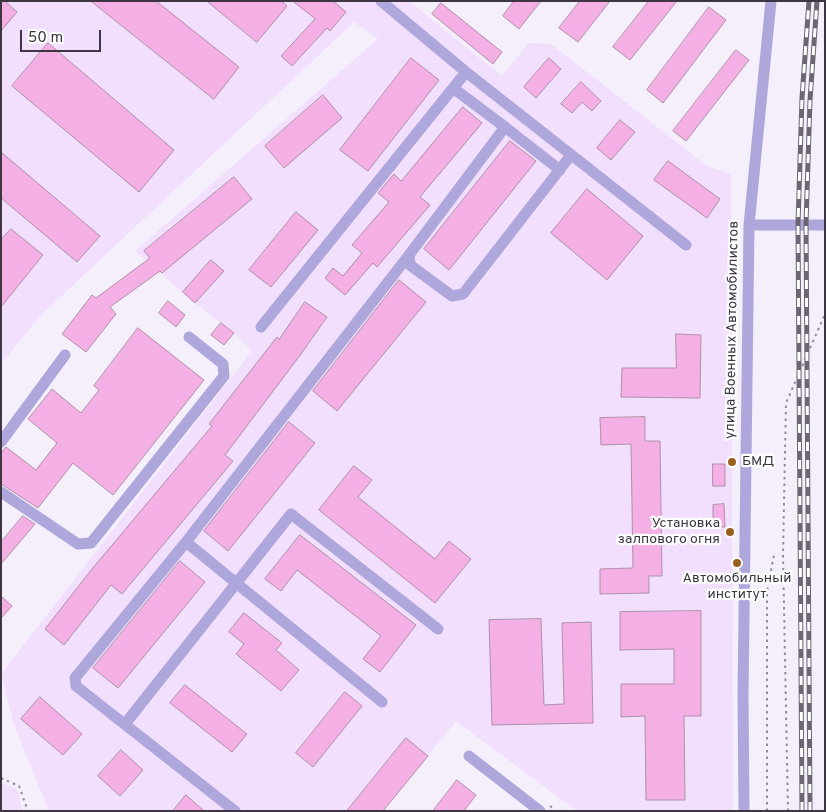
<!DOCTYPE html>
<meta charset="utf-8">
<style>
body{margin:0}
#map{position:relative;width:826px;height:812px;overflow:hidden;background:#f5eefb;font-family:Overpass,sans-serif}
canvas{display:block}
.frame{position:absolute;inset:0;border:2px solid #3d3642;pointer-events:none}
.scale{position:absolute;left:20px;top:30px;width:81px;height:22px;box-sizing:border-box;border:2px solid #3d3642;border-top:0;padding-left:6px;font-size:15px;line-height:18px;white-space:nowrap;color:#3d3642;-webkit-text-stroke:4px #fff;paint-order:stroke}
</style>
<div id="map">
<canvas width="826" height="812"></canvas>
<div class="frame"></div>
<div class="scale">50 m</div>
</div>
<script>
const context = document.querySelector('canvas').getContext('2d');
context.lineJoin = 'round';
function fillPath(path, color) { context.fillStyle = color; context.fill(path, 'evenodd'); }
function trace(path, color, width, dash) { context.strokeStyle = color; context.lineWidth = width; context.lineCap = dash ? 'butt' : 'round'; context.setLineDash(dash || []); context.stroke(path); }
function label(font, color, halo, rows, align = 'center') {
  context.font = font + ' Overpass,sans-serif'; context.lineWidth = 4.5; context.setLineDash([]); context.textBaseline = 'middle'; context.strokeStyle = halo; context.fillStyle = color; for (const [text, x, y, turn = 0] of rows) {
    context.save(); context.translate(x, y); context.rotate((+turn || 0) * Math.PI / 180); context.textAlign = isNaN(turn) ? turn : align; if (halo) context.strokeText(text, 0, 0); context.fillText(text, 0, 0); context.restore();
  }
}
const built = new Path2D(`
 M1 1H409L502 76 529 43 551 44 707 166 731 174 733 811H577L456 721 383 811H49L14 725 1 674 252 351 234 333 195 303 135 251 378 39 354 22 39 317 1 364Z
 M1 783 17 789 23 811H1Z`);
const building = new Path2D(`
 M1 1H5L17 12 1 31Z
 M91 1H156L239 67 214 99Z
 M207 1H282L287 6 257 42Z
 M293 1H333L346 12 330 31 327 28 292 66 281 56 315 19Z
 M514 1H541L519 29 503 16Z
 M580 1H610L578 42 559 28Z
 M649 1H677L630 60 613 47Z
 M441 3 502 52 493 64 432 14Z
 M709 7 726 20 663 103 647 90Z
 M48 43 174 150 139 192 12 86Z
 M736 50 749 60 686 141 673 131Z
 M411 58 439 80 368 171 340 150Z
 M549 58 561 69 536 98 524 87Z
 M581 82 601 101 592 111 582 102 572 113 561 104Z
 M323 95 342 118 284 168 265 146Z
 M463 107 482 123 420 197 430 205 377 267 373 263 345 295 325 278 333 268 343 276 362 253 352 245 389 202 378 193 394 174 401 181Z
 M620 120 635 132 611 160 597 148Z
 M510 141 536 161 449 270 424 249Z
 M1 152 100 236 77 262 1 198Z
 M668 161 720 199 707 218 654 180Z
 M234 177 252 199 162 273 160 271 110 307 116 314 86 352 62 334 92 295 96 298 150 258 144 251Z
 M587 189 643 236 607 280 551 233Z
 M296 212 318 230 271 287 249 270Z
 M11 229 43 255 1 307V240Z
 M211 260 224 271 195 303 183 292Z
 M399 280 426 302 337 411 313 391Z
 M168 301 185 315 176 327 159 313Z
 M305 302 327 317 301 354 225 455 233 461 122 594 111 585 64 645 45 629 92 569 212 426 209 424 277 337 279 339Z
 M221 323 234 333 224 345 211 335Z
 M138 328 204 380 113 495 73 463 38 508 1 484V453L6 447 36 470 57 443 28 419 52 389 81 413 99 390 94 386Z
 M676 334 701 335 700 398 621 397 622 368H676Z
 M645 417V441H660L662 576H649V593L600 594V569L633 568 631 444 601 445 600 418Z
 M289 422 315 443 228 551 204 531Z
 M713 464H725V486H713Z
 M354 466 372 480 358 497 435 559 449 541 471 559 435 603 319 510Z
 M724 504 725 527H713V505Z
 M23 516 35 524 1 564V542Z
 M300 535 416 625 380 672 363 659 381 636 297 570 281 591 265 579Z
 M180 561 205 582 118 688 93 668Z
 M1 596 12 606 1 618Z
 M701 611V716H684L685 800H646L645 716 621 717V684H674V649L620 650V612Z
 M244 613 282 643 276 650 299 670 281 691 236 654 244 644 229 632Z
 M541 619 544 705 564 704 562 623 591 622 593 723 492 725 489 620Z
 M185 685 247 734 232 752 170 703Z
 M345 692 362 706 313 767 296 753Z
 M40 697 82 734 63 755 21 719Z
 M406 738 428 756 383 811H347Z
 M121 750 143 770 120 796 98 776Z
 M457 780 476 795 464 811H433Z
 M186 795 204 811H173Z`);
const path = new Path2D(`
 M734 238 735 376
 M1 778 19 786 28 811
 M550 806 556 811
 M767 811V591L774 555
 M788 811 783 555 786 403 825 314`);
const minor = new Path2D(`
 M381 1 466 72 686 245
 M453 88 505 127 409 255 410 265 452 296 463 294 571 155
 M505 127 560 170
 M749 225H825
 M261 327 466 72
 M1 442 65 355
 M1 492 78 544 91 543 224 376 223 364 189 337
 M186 542 382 702
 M125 724 291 514 438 629
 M469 756 540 811
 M235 811 76 686 75 678 186 542 409 255
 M744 811 743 694 749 225 771 1`);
const rail = new Path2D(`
 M802 811 798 224 802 98 809 1
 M810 811 806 224 810 100 817 1`);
const markers = [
 [732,462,5,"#99601c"],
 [730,532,5,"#99601c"],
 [737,563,5,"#99601c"]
];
const streetNames = [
 ["улица Военных Автомобилистов",733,330,-89]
];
const poiNames = [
 ["БМД",742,462],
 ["Установка",720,524,"right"],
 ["залпового огня",720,540,"right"],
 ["Автомобильный",737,579,"center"],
 ["институт",737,595,"center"]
];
fillPath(built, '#f1dffd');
fillPath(building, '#f4afe4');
trace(building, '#af91a8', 1);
trace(path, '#948d99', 2, [2.5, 4]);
trace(minor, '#ada7dc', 11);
trace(rail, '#6d6672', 5);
trace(rail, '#fff', 3, [9]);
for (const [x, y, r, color] of markers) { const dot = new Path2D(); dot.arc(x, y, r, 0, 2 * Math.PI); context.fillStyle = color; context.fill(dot); trace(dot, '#fff', 2); }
label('14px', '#3d3642', '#fff', streetNames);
label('14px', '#3d3642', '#fff', poiNames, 'left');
</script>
